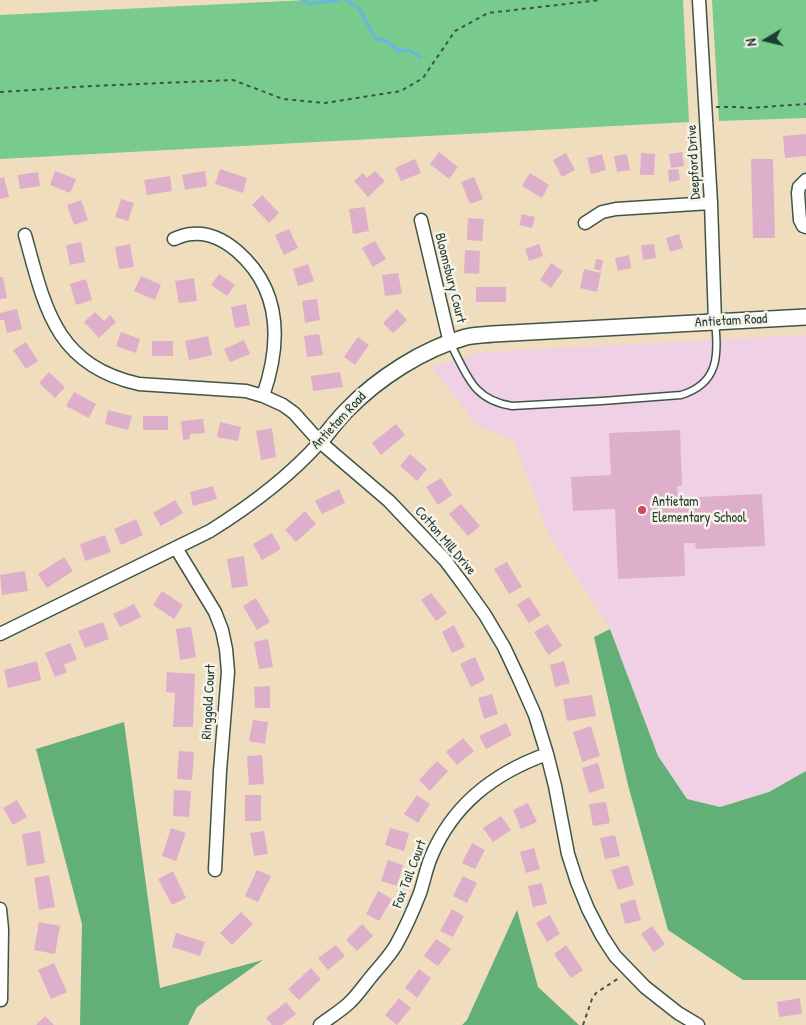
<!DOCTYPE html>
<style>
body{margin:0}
#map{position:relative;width:806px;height:1025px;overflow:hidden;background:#f0ddbd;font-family:"Patrick Hand",sans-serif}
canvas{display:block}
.north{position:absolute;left:741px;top:15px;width:50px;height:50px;-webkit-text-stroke:4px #f7f3e8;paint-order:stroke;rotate:261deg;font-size:14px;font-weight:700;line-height:20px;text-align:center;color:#1f3d34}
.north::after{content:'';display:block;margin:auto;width:18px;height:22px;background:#1f3d34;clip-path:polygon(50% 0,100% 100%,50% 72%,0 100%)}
</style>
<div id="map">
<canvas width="806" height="1025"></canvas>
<div class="north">N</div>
</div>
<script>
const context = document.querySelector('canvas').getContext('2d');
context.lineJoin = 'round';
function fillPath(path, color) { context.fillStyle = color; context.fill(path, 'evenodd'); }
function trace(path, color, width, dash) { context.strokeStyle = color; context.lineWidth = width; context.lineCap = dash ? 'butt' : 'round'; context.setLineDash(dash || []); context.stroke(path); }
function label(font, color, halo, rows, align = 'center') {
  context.font = font + ' "Patrick Hand",sans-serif'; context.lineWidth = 5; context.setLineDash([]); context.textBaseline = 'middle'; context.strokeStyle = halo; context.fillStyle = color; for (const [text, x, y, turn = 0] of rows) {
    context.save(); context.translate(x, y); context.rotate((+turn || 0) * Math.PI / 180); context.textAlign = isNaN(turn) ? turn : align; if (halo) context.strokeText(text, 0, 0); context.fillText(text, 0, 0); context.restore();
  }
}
const built = new Path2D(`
 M806 335V771L769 792 719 807 687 799 658 756 610 629 550 537 514 441 477 425 431 367 481 352Z`);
const green = new Path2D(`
 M306 0H683L689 122 0 159V15Z
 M712 0H806V118L719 121Z`);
const forest = new Path2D(`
 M610 629 658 756 687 799 720 807 769 792 806 771V980H743L668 930 628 785 594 637Z
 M124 722 160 988 263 960 197 1007 188 1025H80L82 924 36 749Z
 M517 910 538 987 579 1025H462L467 1020Z`);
const stream = new Path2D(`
 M302 0 310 4 339 0
 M346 0 359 8 375 38 386 41 399 51 408 50 420 57`);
const building = new Path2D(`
 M806 134V156L785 158 783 136Z
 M439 152 458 167 449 179 430 164Z
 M682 152 684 166 671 168 669 154Z
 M566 153 575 170 562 177 553 160Z
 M641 153 655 154 654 175H640Z
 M602 154 606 170 591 174 587 158Z
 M627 154 630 170 617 172 614 156Z
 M415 159 421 173 401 181 395 168Z
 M751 159H773L775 238H753Z
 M220 169 247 178 243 193 215 184Z
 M678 169 680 180 669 182 668 170Z
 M55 171 76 179 70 193 50 185Z
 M205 171 207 186 185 190 182 175Z
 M375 171 385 181 368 197 354 181 363 173 367 178Z
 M38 172 40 186 20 189 18 175Z
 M530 173 549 185 542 198 522 186Z
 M170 176 172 191 147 195 144 180Z
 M4 177 9 197 0 199V178Z
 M474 177 483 199 470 204 461 182Z
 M262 195 279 213 269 223 252 205Z
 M121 199 134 203 128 221 115 217Z
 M81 200 88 220 74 225 67 205Z
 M365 207 369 231 353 234 349 209Z
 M522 214 535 217 532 228 519 225Z
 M468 218 484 219 482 241 467 240Z
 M289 229 298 248 284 255 275 235Z
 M679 234 683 248 670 252 666 238Z
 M375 241 386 259 373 267 362 248Z
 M81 242 85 262 70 265 66 245Z
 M130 244 134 267 119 269 115 247Z
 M539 244 543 256 529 261 525 249Z
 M654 244 656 258 643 260 641 245Z
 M465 250 480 251 479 274 464 273Z
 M629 255 631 268 618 271 615 258Z
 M596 259 603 260 601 271 594 269Z
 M551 263 563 271 551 288 540 280Z
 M308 264 314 281 298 286 293 269Z
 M584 269 601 273 597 292 580 288Z
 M398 273 402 294 385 296 382 275Z
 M219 274 235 285 227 296 211 285Z
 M141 276 161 285 155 300 134 291Z
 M0 277H3L7 298 0 299Z
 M194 278 197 301 179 303 175 281Z
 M86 279 92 300 76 305 70 284Z
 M476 287H506V302H476Z
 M317 299 320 320 305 323 302 301Z
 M246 304 250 325 235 328 231 307Z
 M17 309 22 329 7 333 4 320H0V313Z
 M397 309 407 320 393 333 383 323Z
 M95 312 104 321 110 315 116 322 99 338 84 322Z
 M121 332 140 339 136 353 116 346Z
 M319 334 323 355 307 357 304 336Z
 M208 336 212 355 189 360 185 341Z
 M358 337 369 345 355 365 344 357Z
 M244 340 250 354 230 362 224 349Z
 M152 341H173V356H152Z
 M26 342 38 361 26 369 13 350Z
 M49 372 65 387 55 398 39 383Z
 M340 372 343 387 313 391 311 376Z
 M74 392 96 404 89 418 66 406Z
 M108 410 132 416 128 430 105 424Z
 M143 416H168V430H143Z
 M203 419 205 433 190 434V439L183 440 181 421Z
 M220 422 241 427 238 441 217 437Z
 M396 424 405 435 381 455 372 443Z
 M272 428 276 457 261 460 256 431Z
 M680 430 682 486H677L678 498 762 494 765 546 696 549 695 543H684L685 576 618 579 615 509 573 511 571 477 611 475 609 433Z
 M410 454 427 469 417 481 400 466Z
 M441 478 452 495 438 505 426 487Z
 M213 486 217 499 193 506 190 492Z
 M339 489 345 503 322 514 315 501Z
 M175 500 183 513 161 526 153 513Z
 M461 504 480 526 468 536 449 514Z
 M305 511 316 524 296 542 285 530Z
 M136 519 143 535 121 545 114 529Z
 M272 533 281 549 262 560 253 544Z
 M105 535 111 552 85 561 80 544Z
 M244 556 248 586 232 588 227 559Z
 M64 557 73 571 47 588 38 574Z
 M507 562 522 587 509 594 494 569Z
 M25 571 28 591 2 595 0 575Z
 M162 591 183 605 174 619 153 605Z
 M431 593 447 613 436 621 421 600Z
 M529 597 541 615 529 623 517 605Z
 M256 598 270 622 257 630 243 606Z
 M134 604 141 617 120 627 113 614Z
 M103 622 109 639 85 648 78 631Z
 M548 624 562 646 548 655 534 632Z
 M454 625 465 647 452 653 442 632Z
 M191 627 196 657 180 660 176 629Z
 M268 639 273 667 259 669 254 642Z
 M70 643 77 659 64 665 67 672 55 677 45 653Z
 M475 657 485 680 471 687 460 664Z
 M37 661 41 680 8 688 4 670Z
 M564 661 570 683 555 687 550 665Z
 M167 672 195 674 193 727H173L175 693 166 692Z
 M270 686V708H255L254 687Z
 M492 694 498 714 484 719 478 698Z
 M592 695 596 716 567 721 563 699Z
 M253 720 268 722 265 744 249 741Z
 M506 723 512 735 486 749 479 736Z
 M591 726 600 756 582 762 573 732Z
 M463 738 474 751 457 765 446 752Z
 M179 751 194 752 192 780 177 779Z
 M262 755 264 784 249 785 247 756Z
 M437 761 448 771 430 791 419 780Z
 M598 763 605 788 589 793 582 768Z
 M174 790 191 791 189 817 173 816Z
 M245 795H261V821H245Z
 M417 795 430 804 418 823 404 814Z
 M17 800 27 817 13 825 3 808Z
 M606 802 610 823 593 826 589 804Z
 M528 803 537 822 521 829 513 810Z
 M501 816 511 830 493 842 483 828Z
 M171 828 186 833 176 861 162 856Z
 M390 828 409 833 404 851 385 845Z
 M40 831 45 863 27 866 22 834Z
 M264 831 268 854 254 856 250 833Z
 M615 835 620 856 605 859 600 838Z
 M472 843 485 850 475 869 462 863Z
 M534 848 540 869 526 873 520 852Z
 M388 860 403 865 397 886 381 881Z
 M628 865 634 885 618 890 611 870Z
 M257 870 271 876 258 902 245 896Z
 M173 871 186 898 172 905 158 879Z
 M49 875 55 907 39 910 34 878Z
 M463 876 477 883 467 903 453 896Z
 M542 883 547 904 533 907 528 886Z
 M378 891 392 899 379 921 366 914Z
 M635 899 641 920 625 924 620 904Z
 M452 909 464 916 453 937 440 931Z
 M241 912 253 924 232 945 220 933Z
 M550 915 560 934 547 942 536 923Z
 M39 922 60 926 55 954 34 950Z
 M362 924 373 936 357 951 346 940Z
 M652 926 665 944 654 952 641 934Z
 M176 933 205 942 200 956 172 947Z
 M436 939 451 949 438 966 424 956Z
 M336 945 345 956 328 970 318 958Z
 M566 945 583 970 571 978 554 954Z
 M54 963 67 992 51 999 38 970Z
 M311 968 321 979 299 1000 288 989Z
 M419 969 431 978 417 998 405 988Z
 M399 998 411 1008 397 1025 385 1015Z
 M800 998 802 1014 779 1017 777 1002Z
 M286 1002 296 1014 282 1025H272L266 1018Z
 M45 1016 54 1025H36Z`);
const path = new Path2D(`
 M0 92 92 86 233 80 283 99 325 103 401 91 423 78 455 31 488 13 600 0
 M716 107H737L749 108 806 104
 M583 1025 592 999 596 993 619 978`);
const service = new Path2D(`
 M450 343C467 374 472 400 512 406L602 401 681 395C718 384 719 356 715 322`);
const minor = new Path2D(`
 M699 0 711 203 715 322
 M806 180 799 187 798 193 800 220 803 226 806 227
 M421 220 450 343
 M585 223 602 212 616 209 711 203
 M25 235C45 308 55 365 139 384L246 391 263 396 283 405 294 413 320 442 389 501 445 560 463 584 485 615 504 647 520 681 535 715 547 754 555 786 568 854 577 882 588 909 602 936 615 956 645 987 678 1013 698 1025
 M174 239C179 237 186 234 192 234 209 232 224 240 237 251 282 290 281 344 263 396
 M176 548 215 612 222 630 226 649 228 672 220 771 215 870
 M0 634 210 531C250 506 288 478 320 442
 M0 909 2 929 1 1000
 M320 1025C329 1018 339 1012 348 1004 356 997 363 987 370 978 378 968 389 957 396 945 405 929 413 911 420 893 424 881 426 869 431 857 453 804 494 773 547 754`);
const tertiary = new Path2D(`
 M320 442C329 431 337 420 347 410 378 378 423 349 466 337 475 335 484 335 493 334L806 317`);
const markers = [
 [642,510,5,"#d1495b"]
];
const streetNames = [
 ["Deepford Drive",694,162,-93],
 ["Bloomsbury Court",450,278,76],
 ["Antietam Road",731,321,-3],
 ["Antietam Road",339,421,-47],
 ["Cotton Mill Drive",445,541,49],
 ["Ringgold Court",209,702,-87],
 ["Fox Tail Court",410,874,-69]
];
const poiNames = [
 ["Antietam",652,502],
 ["Elementary School",652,518]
];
fillPath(built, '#f0d0e4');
fillPath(green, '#78cb8d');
fillPath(forest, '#62af78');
trace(stream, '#66b6e1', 3);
fillPath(building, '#deafca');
trace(service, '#3e5549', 9);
trace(minor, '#3e5549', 15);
trace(tertiary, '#3e5549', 18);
trace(path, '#3e5549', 2, [4, 4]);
trace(service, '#fff', 6);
trace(minor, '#fff', 12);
trace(tertiary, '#fff', 15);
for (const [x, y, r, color] of markers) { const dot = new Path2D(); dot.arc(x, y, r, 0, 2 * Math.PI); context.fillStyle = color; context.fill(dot); trace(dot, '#f7f3e8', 2); }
label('14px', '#1f3d34', '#f7f3e8', streetNames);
label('14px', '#1f3d34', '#f7f3e8', poiNames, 'left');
</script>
